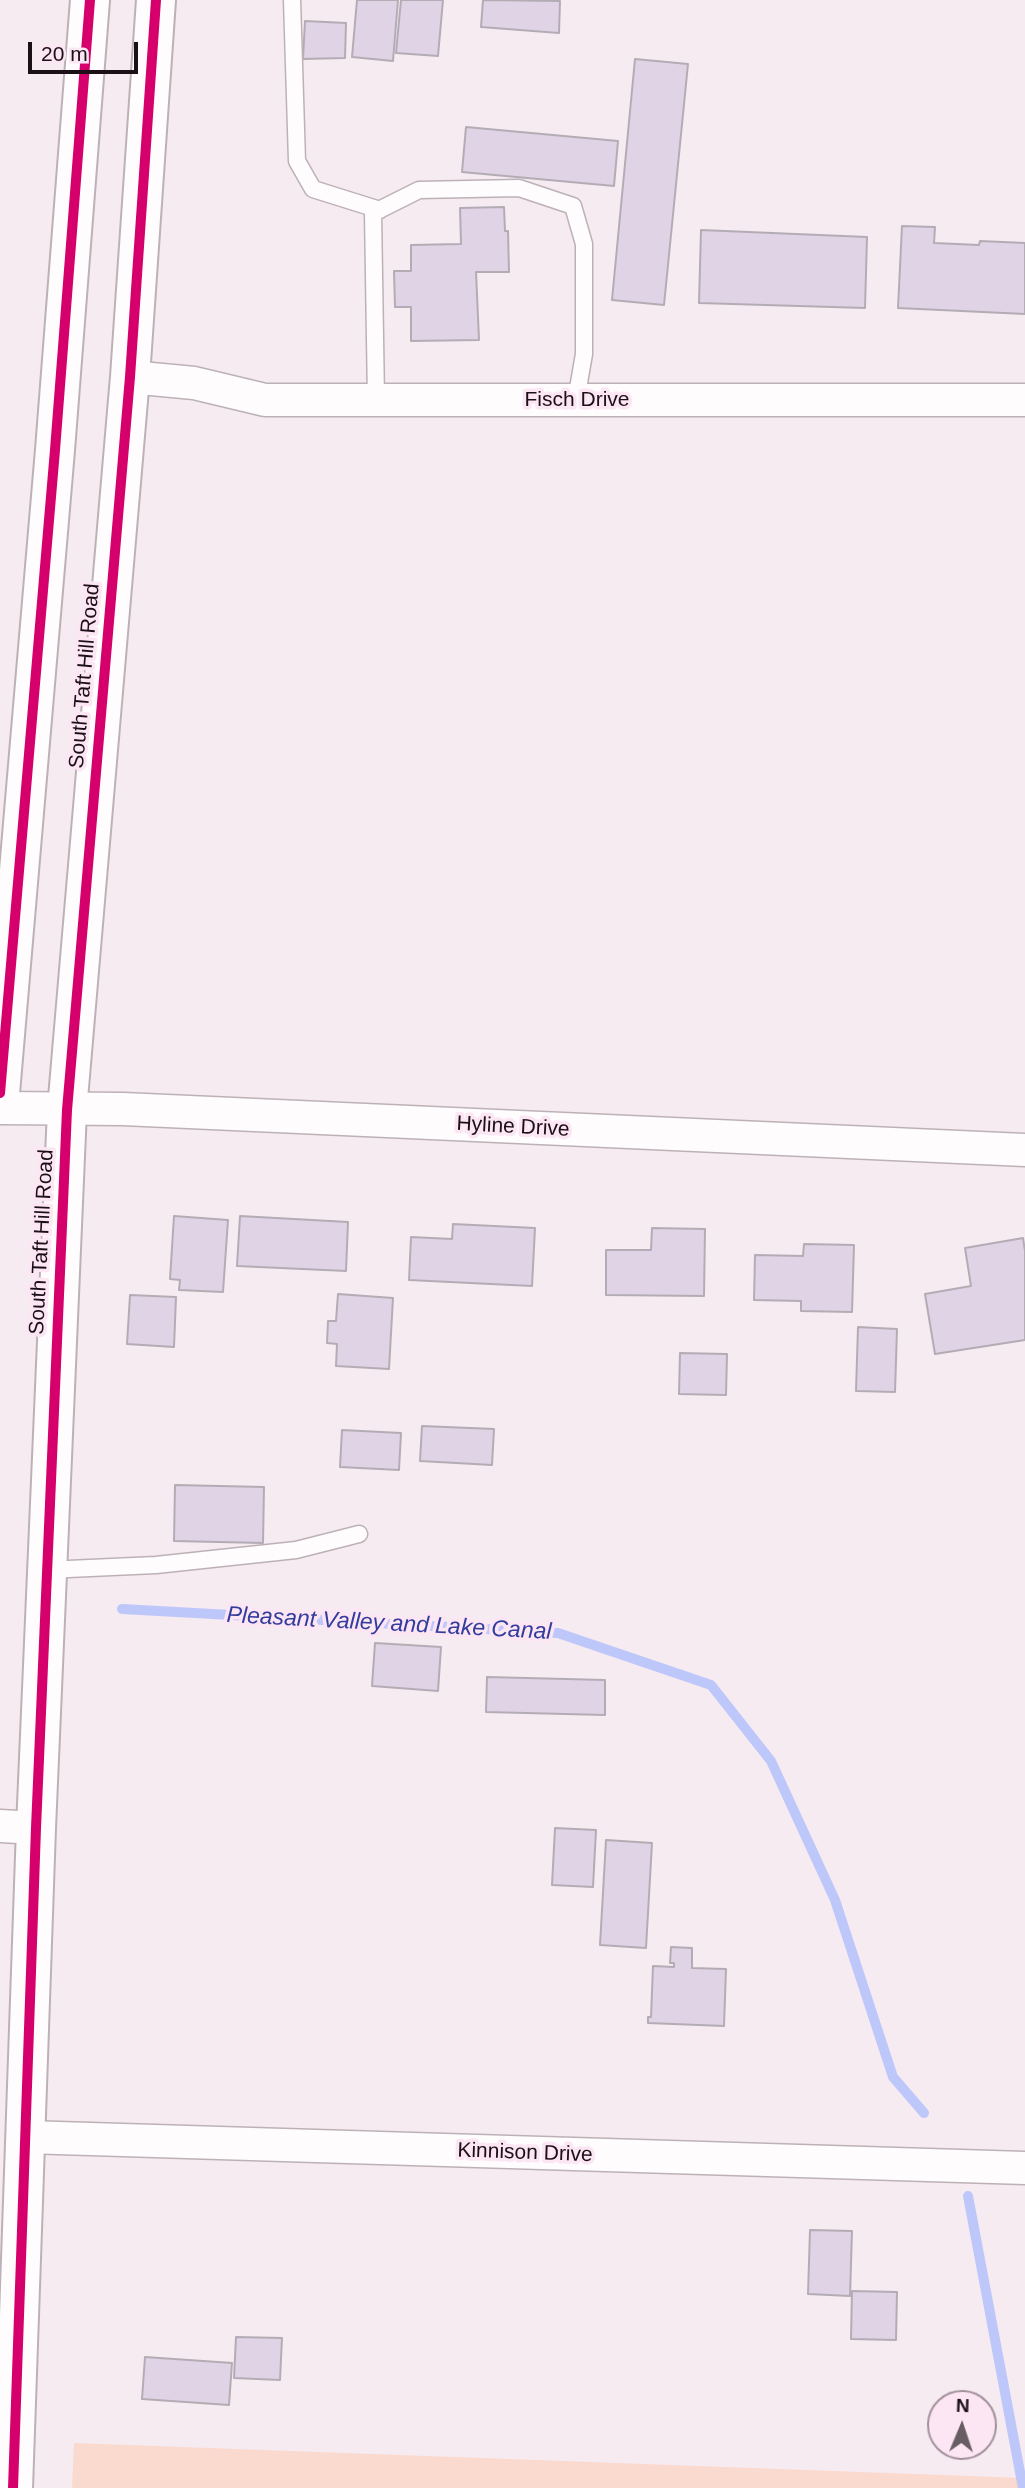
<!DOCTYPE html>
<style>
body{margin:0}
#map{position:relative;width:1025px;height:2488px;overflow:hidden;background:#f7ebf2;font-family:Helvetica,sans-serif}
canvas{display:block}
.north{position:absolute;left:927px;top:2390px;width:70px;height:70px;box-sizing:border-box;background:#fce6f3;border:2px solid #a2909b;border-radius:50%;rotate:2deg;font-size:19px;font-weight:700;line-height:28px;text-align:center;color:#1c1017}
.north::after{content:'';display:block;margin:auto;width:24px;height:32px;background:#695d64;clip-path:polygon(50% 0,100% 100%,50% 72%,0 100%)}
.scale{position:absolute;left:28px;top:42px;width:110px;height:32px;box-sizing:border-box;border:4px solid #1c1017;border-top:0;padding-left:9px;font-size:21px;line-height:24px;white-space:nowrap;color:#1c1017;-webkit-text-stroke:5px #fce6f3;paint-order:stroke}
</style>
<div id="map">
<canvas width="1025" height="2488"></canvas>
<div class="north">N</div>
<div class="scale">20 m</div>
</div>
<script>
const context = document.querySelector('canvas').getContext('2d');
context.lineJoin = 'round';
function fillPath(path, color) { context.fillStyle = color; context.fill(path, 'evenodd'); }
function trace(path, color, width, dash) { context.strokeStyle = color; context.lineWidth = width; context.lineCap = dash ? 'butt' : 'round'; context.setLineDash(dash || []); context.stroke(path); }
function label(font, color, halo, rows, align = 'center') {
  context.font = font + ' Helvetica,sans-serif'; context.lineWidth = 7; context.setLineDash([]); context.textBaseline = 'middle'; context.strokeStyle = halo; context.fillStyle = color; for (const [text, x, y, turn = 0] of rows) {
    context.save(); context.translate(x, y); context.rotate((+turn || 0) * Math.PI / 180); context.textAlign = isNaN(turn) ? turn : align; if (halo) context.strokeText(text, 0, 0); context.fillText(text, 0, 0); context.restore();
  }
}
const green = new Path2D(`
 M74 2443 1025 2478V2488H72Z`);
const stream = new Path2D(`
 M122 1609 558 1633 711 1685 771 1761 835 1900 893 2077 924 2113
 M968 2196 1023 2488`);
const building = new Path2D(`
 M357 0H398L393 61 352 57Z
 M401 0H443L438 56 396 53Z
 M483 0 560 1 559 33 481 27Z
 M305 21 346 23 345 58 303 59Z
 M635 59 688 64 664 305 612 300Z
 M466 127 618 141 614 186 462 172Z
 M504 207 505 231H508L509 272H476L479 340 411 341V307H395L394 271H411V245L461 244 460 208Z
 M902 226 935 227 934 243 979 245 980 241 1025 243V314L898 308Z
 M701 230 867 237 865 308 699 303Z
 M174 1216 228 1220 223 1292 179 1290 180 1280 170 1279Z
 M240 1216 348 1222 346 1271 237 1266Z
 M453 1224 535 1228 532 1286 409 1280 411 1237 452 1239Z
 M652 1228 705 1229 704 1296 606 1295V1250H651Z
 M1023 1238 1025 1251V1340L935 1354 925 1294 971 1286 965 1248Z
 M804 1244 854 1245 852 1312 801 1311V1301L754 1300 755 1255 803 1256Z
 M338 1294 393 1298 389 1369 336 1366 337 1344 327 1343 328 1321H336Z
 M130 1295 176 1297 174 1347 127 1344Z
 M858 1327 897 1329 895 1392 856 1391Z
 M680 1353 727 1354 726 1395 679 1394Z
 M422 1426 494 1429 492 1465 420 1461Z
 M342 1430 401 1433 399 1470 340 1467Z
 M175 1485 264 1487 263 1543 174 1541Z
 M375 1643 441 1647 438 1691 372 1686Z
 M487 1677 605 1680V1715L486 1712Z
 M555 1828 596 1830 593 1887 552 1885Z
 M606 1840 652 1843 646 1948 600 1945Z
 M671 1947 692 1948V1968L726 1969 724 2026 648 2023V2017H651L653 1966 674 1967V1963H670Z
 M810 2230 852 2231 850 2296 808 2294Z
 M852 2291 897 2292 896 2340 851 2339Z
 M236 2337 282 2338 280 2380 234 2378Z
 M145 2357 232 2363 229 2405 142 2399Z`);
const service = new Path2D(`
 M292 0 297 161 313 189 380 210
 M376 400 373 213 419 190 519 188 573 206 584 244V354L576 400
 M46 1570 156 1565 296 1550 359 1534`);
const minor = new Path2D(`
 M130 377 194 383 265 400H1025
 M0 1108 123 1109 1025 1150
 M0 1826 36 1828
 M26 2137 1025 2168`);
const secondary = new Path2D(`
 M0 1093 55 450 90 0
 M13 2488 36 1828 67 1110 130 377 156 0`);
const cycleway = new Path2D(`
 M0 1093 55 450 90 0
 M13 2488 36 1828 67 1110 130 377 156 0`);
const streetNames = [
 ["Fisch Drive",577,400],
 ["South Taft Hill Road",85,676,-85],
 ["Hyline Drive",513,1127,3],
 ["South Taft Hill Road",42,1242,-87],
 ["Kinnison Drive",525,2153,2]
];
const waterNames = [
 ["Pleasant Valley and Lake Canal",389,1624,3]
];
fillPath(green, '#fadace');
trace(stream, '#bec7f9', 10);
fillPath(building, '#e1d3e6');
trace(building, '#b4acb5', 2);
trace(service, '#bdb1b8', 19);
trace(minor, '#bdb1b8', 35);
trace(secondary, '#bdb1b8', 42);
trace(service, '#fefcfd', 16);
trace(minor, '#fefcfd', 32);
trace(secondary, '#fefcfd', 38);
trace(cycleway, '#d6006c', 10);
label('21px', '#1c1017', '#fce6f3', streetNames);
label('italic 23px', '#333d9d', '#fce6f3', waterNames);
</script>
